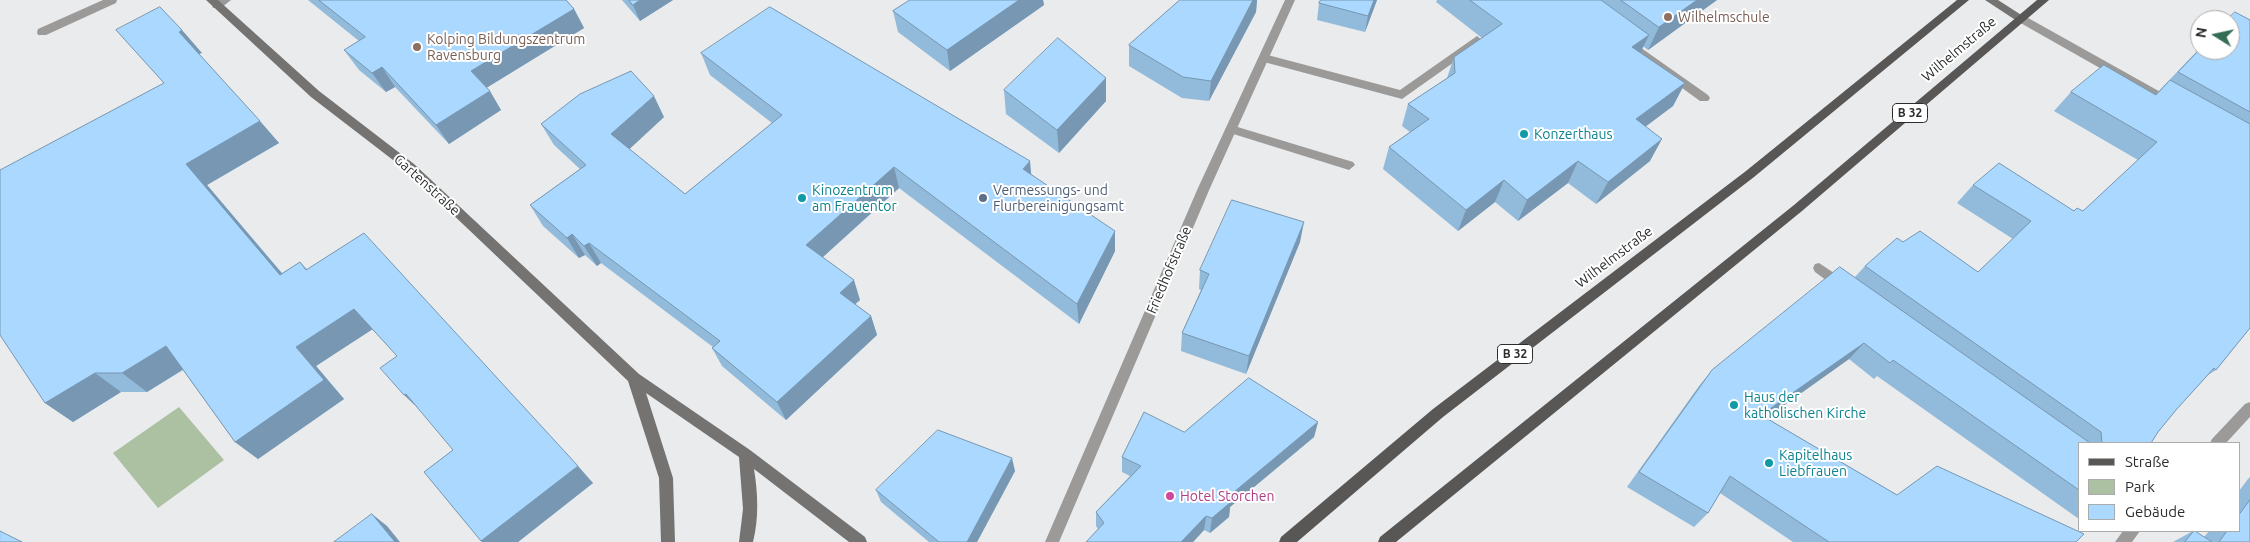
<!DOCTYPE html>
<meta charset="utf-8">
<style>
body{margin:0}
#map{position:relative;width:2250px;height:542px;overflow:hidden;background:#e9ebed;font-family:Ubuntu,sans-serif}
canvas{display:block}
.legend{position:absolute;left:2078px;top:442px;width:162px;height:90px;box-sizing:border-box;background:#fff;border:1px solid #aaabab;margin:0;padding:6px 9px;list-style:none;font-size:15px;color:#2b2c2c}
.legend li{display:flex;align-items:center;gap:10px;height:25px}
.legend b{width:25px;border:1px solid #aaabab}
.north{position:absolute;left:2190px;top:10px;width:50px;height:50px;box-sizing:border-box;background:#fff;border:1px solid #aaabab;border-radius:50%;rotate:280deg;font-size:14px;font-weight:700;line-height:20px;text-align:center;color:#2b2c2c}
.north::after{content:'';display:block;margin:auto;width:18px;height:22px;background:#346d55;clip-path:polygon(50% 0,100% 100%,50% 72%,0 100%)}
</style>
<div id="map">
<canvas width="2250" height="542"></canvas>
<ul class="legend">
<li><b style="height:6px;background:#595756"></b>Straße</li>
<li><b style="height:14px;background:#acc1a1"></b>Park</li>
<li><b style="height:14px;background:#aad8fe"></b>Gebäude</li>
</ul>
<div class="north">N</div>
</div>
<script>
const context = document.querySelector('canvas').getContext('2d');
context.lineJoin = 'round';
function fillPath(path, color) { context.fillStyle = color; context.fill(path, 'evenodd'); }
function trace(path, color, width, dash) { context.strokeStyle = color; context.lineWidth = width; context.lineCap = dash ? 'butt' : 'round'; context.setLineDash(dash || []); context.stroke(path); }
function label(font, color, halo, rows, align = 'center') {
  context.font = font + ' Ubuntu,sans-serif'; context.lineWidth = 4; context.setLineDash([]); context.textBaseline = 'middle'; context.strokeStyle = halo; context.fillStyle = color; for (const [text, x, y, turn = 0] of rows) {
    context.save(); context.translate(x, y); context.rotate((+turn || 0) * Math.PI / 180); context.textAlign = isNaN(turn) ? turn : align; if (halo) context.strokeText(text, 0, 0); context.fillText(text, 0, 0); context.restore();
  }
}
const green = new Path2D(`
 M179 407 224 460 158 508 113 453Z`);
const lane = new Path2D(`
 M103 0H117L116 3 46 35H38L37 32 38 29Z
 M218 0H231L221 8H213L212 5Z
 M1477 36 1482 40 1481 43 1402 99 1264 62 1259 58 1264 54 1400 90Z
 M1627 38 1708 95 1710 98 1708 101H1700L1623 45 1622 42Z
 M1231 125 1353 162 1355 165 1349 170 1227 132 1225 129Z
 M1819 263 1846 281 1848 285 1846 289H1838L1815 272 1813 268 1815 264Z`);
const street = new Path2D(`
 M1285 0H1295L1210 188 1059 542H1045L1198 188Z
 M2021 14 2173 99 2175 102 2173 105H2165L2017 21 2016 18 2017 15Z
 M2250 402V417L2226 443H2210L2212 439 2245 404Z
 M2123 531H2140L2132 542H2115Z`);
const secondary = new Path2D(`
 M206 0H218L319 91 414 164 639 374 750 450 865 537 867 542H849L754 469C758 494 759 518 753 542H739L743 509 739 457 646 393 673 478 675 542H661L659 478 628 381 406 170 311 97Z
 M1985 0H1998L2026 18 2025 21H2017Z`);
const primary = new Path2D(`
 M1957 0H1969L1754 177 1443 417 1297 542H1279L1281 537 1433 409 1746 171Z
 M2037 0H2049L1802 211 1396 542H1378L1380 537 1794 205Z`);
const wall = new Path2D(`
 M308 0H566L574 9 584 28 486 88 501 110 449 144 395 87 386 92 359 70 344 50 359 41Z
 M622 0H673L640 21Z
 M910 0H1043L1044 5 950 71 898 32 893 11Z
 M1180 0H1257L1256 12 1209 101 1182 98 1129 66V45Z
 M1321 0H1377L1365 32 1317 20 1319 3Z
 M1437 0H1717L1648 50 1643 46 1640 53 1685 83 1673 106 1646 126 1650 161 1596 204 1568 183 1518 221 1495 202 1458 231 1383 169 1389 147 1410 132 1402 126 1408 104 1447 78 1454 57 1482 38 1436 2Z
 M2250 20V328L2216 370 2208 375 2176 410 2158 432 2151 443H2079V519L1877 376 1874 379 1849 359 1766 418 1897 495 2076 542H1793L1720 493 1708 513 1694 527 1627 487 1699 386 1712 370 1855 277 1865 266 1903 242 1978 272 2013 239 1957 203 1973 185 2074 211H2083L2138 160 2054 111 2071 92 2155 95 2200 48V50Z
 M116 30 202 53 199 54 279 143 207 185 282 273 300 262 307 269 593 483 518 542H482L424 472 453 450 397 356 372 329 316 366 344 399 258 459 235 442 183 370 147 392H121L73 422 45 403 164 83Z
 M701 53 1032 175 1115 251 1079 324 899 188 823 257 860 300 855 304 871 316 877 335 786 420 722 366 712 348 713 347 601 263 597 266 585 255 579 258 543 226 530 205 580 169 554 145 541 124 664 117 629 149 685 194 772 123 710 75Z
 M1004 90 1106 101 1059 153 1006 114Z
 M1300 242 1246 374 1181 351 1182 333 1201 290 1199 289 1200 270Z
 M1318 422 1314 437 1230 507 1229 517 1210 533 1204 530 1193 542H1086L1098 529 1096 526V512L1130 476 1122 472V457L1184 432Z
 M1015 471 977 542H929L881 502 876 490Z
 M2250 477V542H2173L2193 531 2204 537 2209 531H2239V491L2248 479Z`);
const shadedWall = new Path2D(`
 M640 0H673L640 21 633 5Z
 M1019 0H1043L1044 5 950 71 947 50Z
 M1253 0H1257L1256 12 1209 101 1211 81Z
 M1374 0H1377L1365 32 1368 16Z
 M1697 0H1717L1648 50 1659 27Z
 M574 9 584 28 483 90 471 71Z
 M182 30 202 53 198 54 179 32Z
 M1649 35 1638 58 1632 47Z
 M382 67 395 87 386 92 372 73Z
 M1106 78V101L1059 153 1057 130Z
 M1685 83 1673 106 1625 142 1636 119Z
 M490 91 501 110 449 144 436 125Z
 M654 96 664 117 622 156 611 134Z
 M260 121 279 143 207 185 300 295 280 275 186 164Z
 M1662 139 1650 161 1596 204 1608 182Z
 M1030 161 1032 183 1023 169Z
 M1578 161 1568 183 1518 221 1527 200Z
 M894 167 899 188 814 265 806 245Z
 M1504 180 1495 202 1458 231 1466 210Z
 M1304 222 1300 242 1246 374 1249 356Z
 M1115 231V251L1079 324 1077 304Z
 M572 234 585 255 579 258 567 238Z
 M589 243 601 263 597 266 584 246Z
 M854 280 860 300 846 312 840 293Z
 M354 309 373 329 316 366 344 399 258 459 235 442 296 347Z
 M871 316 877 335 786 420 777 402Z
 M1864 343 1849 359 1748 431 1761 415Z
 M166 346 190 365 147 392 122 373Z
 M95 373 121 392 73 422 45 403Z
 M406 394 423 413 404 395Z
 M1318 422 1314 437 1230 507 1229 517 1210 533 1212 518 1228 497Z
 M1012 458 1015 471 977 542H967Z
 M578 466 593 483 518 542H482L481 541Z
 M372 514 387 526 400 542H395Z
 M1206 516 1204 530 1193 542H1181Z`);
const building = new Path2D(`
 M319 0H566L574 9 471 71 490 91 436 125 382 67 372 73 344 50 365 37Z
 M629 0H640L633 5Z
 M910 0H1019L947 50 893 11Z
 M1180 0H1253L1211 81 1183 77 1129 45Z
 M1321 0H1374L1368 16 1319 3Z
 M1470 0H1601L1649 35 1632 47 1685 83 1636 119 1662 139 1608 182 1578 161 1527 200 1504 180 1466 210 1389 147 1429 119 1408 104 1455 73 1454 57 1502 24Z
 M1621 0H1697L1659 27Z
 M160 7 182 30 179 32 260 121 186 164 280 275 300 262 306 270 364 233 578 466 481 541 424 472 453 450 406 394 404 395 380 368 397 356 354 309 296 347 324 380 235 442 166 346 122 373H95L45 403 0 335V170L164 83 116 30Z
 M770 7 1030 161 1023 169 1115 231 1077 304 894 167 806 245 854 280 840 293 871 316 777 402 712 348 720 341 589 243 584 246 572 234 567 238 530 205 586 165 541 124 580 94 631 71 654 96 611 134 685 194 782 115 701 53Z
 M2235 12 2250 20V112L2178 72 2200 49V50H2230V20H2227Z
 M1058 38 1106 78 1057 130 1004 90Z
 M2104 65 2156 95 2170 80 2250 124V328L2216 370 2214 368 2176 410 2158 432 2151 443H2102L2101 432 1865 266 1897 238 1903 242 1920 231 1978 272 2031 221 1973 185 1999 163 2074 211 2077 208 2083 211 2157 142 2071 92Z
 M1232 200 1304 222 1249 356 1182 333 1209 274 1200 270Z
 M1840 267 2090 443H2079V490L1893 360 1890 363 1864 343 1761 415 1897 495 1937 466 2084 534 2076 542H1829L1730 476 1708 513 1639 472 1712 370Z
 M1249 378 1318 422 1228 497 1231 502 1212 518 1206 516 1181 542H1086L1104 523 1096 512 1141 466 1122 457 1144 412 1184 432Z
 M938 430 1012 458 967 542H939L876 490Z
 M2250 500V542H2219L2227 531H2239V515Z
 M372 514 395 542H334Z
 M0 531 22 542H0Z
 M2194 531H2195L2212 542H2185Z`);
const markers = [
 [1668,17,5,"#8d6e63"],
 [417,47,5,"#8d6e63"],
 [1524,134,5,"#0f9aa8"],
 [802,198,5,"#0f9aa8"],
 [983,198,5,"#5c6f8a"],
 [1734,405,5,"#0f9aa8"],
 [1769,463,5,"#0f9aa8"],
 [1170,496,5,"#d1479c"]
];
const shields = [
 [1910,113,35],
 [1515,354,35]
];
const shieldNames = [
 ["B 32",1910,113],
 ["B 32",1515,354]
];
const educationNames = [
 ["Wilhelmschule",1678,17],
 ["Kolping Bildungszentrum",427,39],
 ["Ravensburg",427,55]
];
const streetNames = [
 ["Wilhelmstraße",1959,49,-40],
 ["Gartenstraße",427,185,42],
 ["Wilhelmstraße",1614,257,-37],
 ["Friedhofstraße",1169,270,-67]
];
const cultureNames = [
 ["Konzerthaus",1534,134],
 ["Kinozentrum",812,190],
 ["am Frauentor",812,206],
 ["Haus der",1744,397],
 ["katholischen Kirche",1744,413],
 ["Kapitelhaus",1779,455],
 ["Liebfrauen",1779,471]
];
const serviceNames = [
 ["Vermessungs- und",993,190],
 ["Flurbereinigungsamt",993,206]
];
const hotelNames = [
 ["Hotel Storchen",1180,496]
];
fillPath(green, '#acc1a1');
fillPath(lane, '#9b9a99');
fillPath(street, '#9b9a99');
fillPath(secondary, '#747371');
fillPath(primary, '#595756');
fillPath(wall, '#92bada');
fillPath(shadedWall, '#7797b2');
fillPath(building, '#aad8fe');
trace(building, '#7797b2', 1);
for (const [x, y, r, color] of markers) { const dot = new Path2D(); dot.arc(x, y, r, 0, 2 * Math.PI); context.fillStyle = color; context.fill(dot); trace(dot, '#fff', 2); }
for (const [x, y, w] of shields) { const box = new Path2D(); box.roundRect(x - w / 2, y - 9.5, w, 19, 4); context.fillStyle = '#fff'; context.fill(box); trace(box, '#2b2c2c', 1); }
label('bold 12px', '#2b2c2c', null, shieldNames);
label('14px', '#785e54', '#fff', educationNames, 'left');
label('14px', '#2b2c2c', '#fff', streetNames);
label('14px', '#0d838f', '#fff', cultureNames, 'left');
label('14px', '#4e5e75', '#fff', serviceNames, 'left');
label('14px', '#b23c85', '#fff', hotelNames, 'left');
</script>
